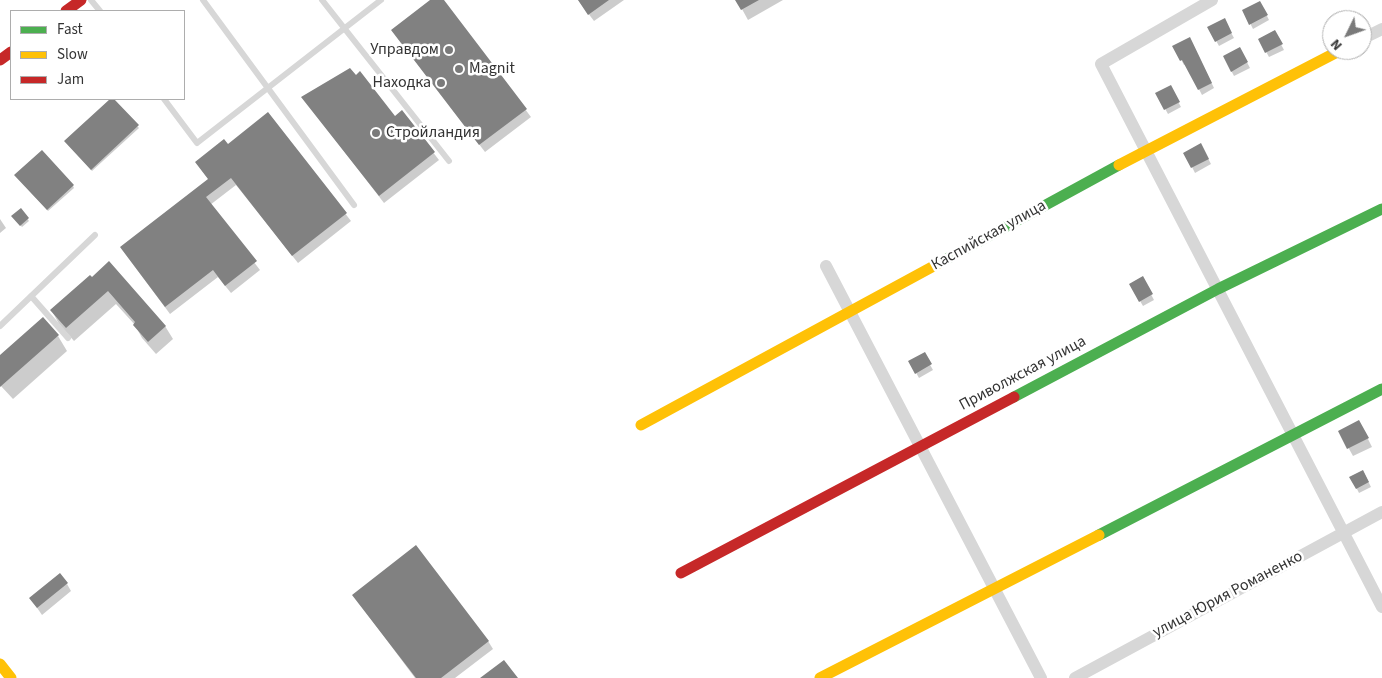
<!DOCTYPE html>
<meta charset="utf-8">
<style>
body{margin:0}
#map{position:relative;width:1382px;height:678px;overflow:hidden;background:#fff;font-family:"Source Sans 3",sans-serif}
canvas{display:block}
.legend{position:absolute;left:10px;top:10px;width:175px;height:90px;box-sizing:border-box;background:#fff;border:1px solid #adadad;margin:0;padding:6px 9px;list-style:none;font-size:15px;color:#333}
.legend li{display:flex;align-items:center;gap:10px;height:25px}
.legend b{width:25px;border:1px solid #adadad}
.north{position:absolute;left:1322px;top:10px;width:50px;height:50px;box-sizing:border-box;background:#fff;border:1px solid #adadad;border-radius:50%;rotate:228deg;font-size:14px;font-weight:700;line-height:20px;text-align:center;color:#333}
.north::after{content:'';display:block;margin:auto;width:18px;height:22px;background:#7a7a7a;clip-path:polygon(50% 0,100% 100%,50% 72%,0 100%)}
</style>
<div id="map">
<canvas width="1382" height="678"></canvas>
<ul class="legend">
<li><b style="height:6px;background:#4caf50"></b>Fast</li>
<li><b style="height:6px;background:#ffc107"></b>Slow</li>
<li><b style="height:6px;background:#c62828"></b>Jam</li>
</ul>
<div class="north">N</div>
</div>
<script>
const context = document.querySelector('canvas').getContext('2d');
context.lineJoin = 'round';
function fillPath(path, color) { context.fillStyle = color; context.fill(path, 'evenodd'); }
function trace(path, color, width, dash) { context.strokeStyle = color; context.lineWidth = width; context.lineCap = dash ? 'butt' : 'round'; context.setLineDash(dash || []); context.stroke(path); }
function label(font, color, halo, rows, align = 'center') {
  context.font = font + ' "Source Sans 3",sans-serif'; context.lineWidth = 5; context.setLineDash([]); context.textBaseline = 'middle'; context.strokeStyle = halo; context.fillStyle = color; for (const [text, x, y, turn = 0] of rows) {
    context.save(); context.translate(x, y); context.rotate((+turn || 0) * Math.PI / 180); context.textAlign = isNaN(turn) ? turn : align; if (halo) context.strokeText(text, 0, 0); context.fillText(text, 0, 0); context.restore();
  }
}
const shadow = new Path2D(`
 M432 0H443L531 117 485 152 397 37Z
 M578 0H624L594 21Z
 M737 0H783L748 20Z
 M1260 2 1269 20 1253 29 1244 11Z
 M1224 20 1234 38 1219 46 1209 28Z
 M1274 31 1284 50 1269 57 1259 39Z
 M1192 43 1214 88 1202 95 1186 64 1184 65 1174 46Z
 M1240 49 1250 68 1234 76 1224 57Z
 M1170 87 1181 107 1168 114 1157 94Z
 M303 98 395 117 402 112 439 160 384 203Z
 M111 99 139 128 92 171 66 141Z
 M268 114 351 221 298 263 236 185 210 205 260 270 231 293 218 277 170 314 121 248 209 180 196 162 227 146Z
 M1201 145 1211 164 1195 173 1185 153Z
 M17 177 73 186 74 188 48 211Z
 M21 210 29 221 22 227 14 218Z
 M0 219 6 228 0 233Z
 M90 276 165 326 173 339 156 354 142 338 135 325 116 304 74 341 59 324 52 311Z
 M1142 277 1154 300 1143 306 1130 284Z
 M58 336 67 351 13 399 0 385V356Z
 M924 354 933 370 919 378 910 362Z
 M1363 429 1372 447 1353 456 1339 431Z
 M1363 471 1371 487 1359 493 1351 477Z
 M67 584 71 591 42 615 31 599Z
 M353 595 488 641 493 649 455 678H415Z`);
const building = new Path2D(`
 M430 0H444L527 109 479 145 391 30Z
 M578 0H609L588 15Z
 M735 0H759L741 10Z
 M1260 1 1268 15 1249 25 1242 10Z
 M1225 18 1232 33 1215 42 1207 27Z
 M1275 30 1283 44 1265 53 1258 39Z
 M1190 37 1212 83 1198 90 1182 60 1180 61 1172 46Z
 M1240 47 1248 62 1231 72 1223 56Z
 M350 68 356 75 360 71 395 116 402 110 435 152 379 196 301 97Z
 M1171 85 1180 102 1164 110 1155 93Z
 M110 99H114L139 125 91 170 64 141Z
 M268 112 347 213 292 256 231 178 206 197 257 261 225 286 213 270 165 307 120 247 208 179 195 162 224 139 228 144Z
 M1201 143 1209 159 1191 168 1183 153Z
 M42 150 74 185 47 210 14 175Z
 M21 208 29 218 20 226 11 216Z
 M109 261 166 326 148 342 133 325 135 322 108 291 66 328 50 310 90 275 92 277Z
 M1143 276 1153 294 1139 302 1129 284Z
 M43 317 59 335 0 387V355Z
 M925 352 932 364 915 374 908 361Z
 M1359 420 1369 438 1347 449 1338 431Z
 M1363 470 1369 482 1356 489 1349 477Z
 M416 545 489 641 441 678H416L352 595Z
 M60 573 68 583 37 608 29 598Z
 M504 660 518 678H480Z`);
const lane = new Path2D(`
 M91 0 100 11
 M203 0 354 205
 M322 0 449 161
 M164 99 197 143 381 0
 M31 296 68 338
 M0 326 95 235`);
const street = new Path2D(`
 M1212 0 1101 64 1382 607
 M1362 39 1382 29
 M826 266 1041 678
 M1075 678 1382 512`);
const fast = new Path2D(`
 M943 261 1119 165
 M1014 397 1218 289 1382 209
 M1099 535 1382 389`);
const slow = new Path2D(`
 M1119 165 1341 50
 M641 425 943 261
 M0 664 11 678
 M820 678 1099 535`);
const jam = new Path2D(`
 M66 11 81 0
 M0 60 11 52
 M681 573 1014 397`);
const markers = [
 [449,50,5,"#7a7a7a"],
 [459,69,5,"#7a7a7a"],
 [441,83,5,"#7a7a7a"],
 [376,133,5,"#7a7a7a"]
];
const poiNames = [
 ["Управдом",439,50],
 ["Magnit",469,69,"left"],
 ["Находка",431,83],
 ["Стройландия",386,133,"left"]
];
const streetNames = [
 ["Каспийская улица",989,236,-29],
 ["Приволжская улица",1023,374,-28],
 ["улица Юрия Романенко",1228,595,-28]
];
fillPath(shadow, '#0003');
fillPath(building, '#818181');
trace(lane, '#d7d7d7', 6);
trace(street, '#d7d7d7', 12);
trace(fast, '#4caf50', 11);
trace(slow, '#ffc107', 11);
trace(jam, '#c62828', 11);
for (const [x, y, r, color] of markers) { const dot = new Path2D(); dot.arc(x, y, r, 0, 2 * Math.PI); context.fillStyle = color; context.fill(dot); trace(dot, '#fff', 2); }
label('16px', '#333', '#fff', poiNames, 'right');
label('16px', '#333', '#fff', streetNames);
</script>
